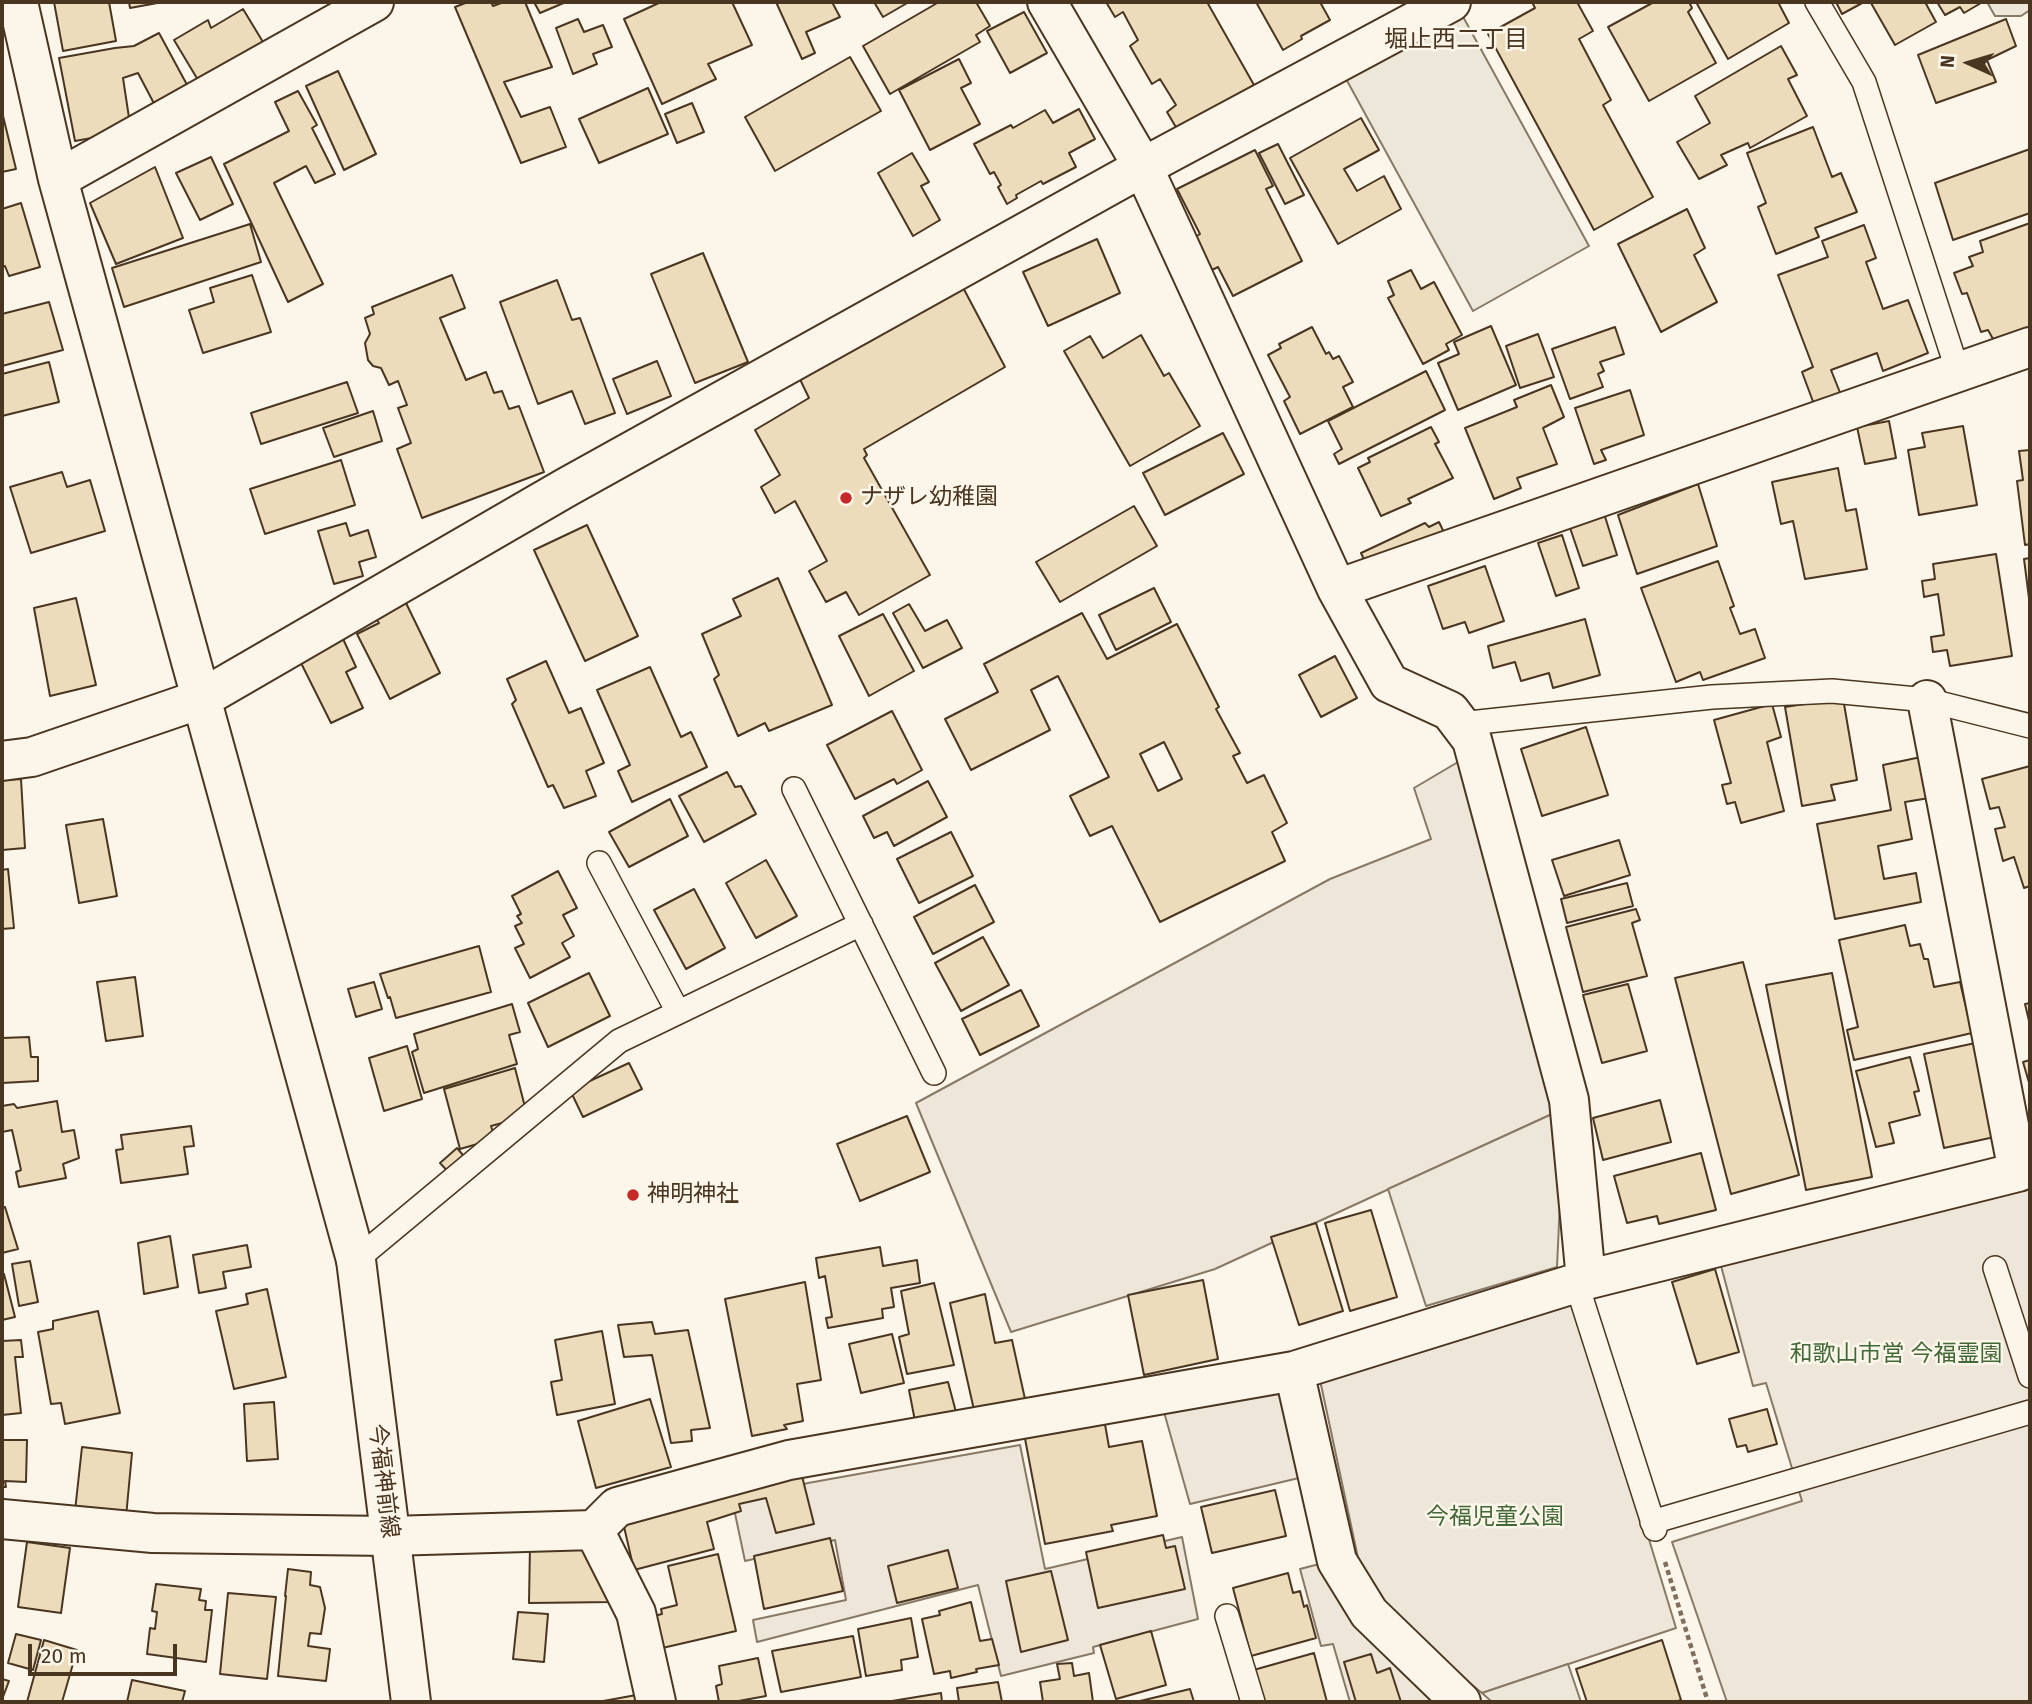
<!DOCTYPE html>
<meta charset="utf-8">
<style>
body{margin:0}
#map{position:relative;width:2032px;height:1704px;overflow:hidden;background:#fbf6e9;font-family:"Fira Sans",sans-serif}
canvas{display:block}
.frame{position:absolute;inset:0;border:4px solid #4a3520;pointer-events:none}
.north{position:absolute;left:1934px;top:28px;width:70px;height:70px;-webkit-text-stroke:5px #fbf6e9;paint-order:stroke;rotate:274deg;font-size:19px;font-weight:700;line-height:28px;text-align:center;color:#4a3520}
.north::after{content:'';display:block;margin:auto;width:24px;height:32px;background:#4a3520;clip-path:polygon(50% 0,100% 100%,50% 72%,0 100%)}
.scale{position:absolute;left:28px;top:1644px;width:149px;height:32px;box-sizing:border-box;border:4px solid #4a3520;border-top:0;padding-left:9px;font-size:21px;line-height:24px;white-space:nowrap;color:#4a3520;-webkit-text-stroke:5px #fbf6e9;paint-order:stroke}
</style>
<div id="map">
<canvas width="2032" height="1704"></canvas>
<div class="frame"></div>
<div class="north">N</div>
<div class="scale">20 m</div>
</div>
<script>
const context = document.querySelector('canvas').getContext('2d');
context.lineJoin = 'round';
function fillPath(path, color) { context.fillStyle = color; context.fill(path, 'evenodd'); }
function trace(path, color, width, dash) { context.strokeStyle = color; context.lineWidth = width; context.lineCap = dash ? 'butt' : 'round'; context.setLineDash(dash || []); context.stroke(path); }
function label(font, color, halo, rows, align = 'center') {
  context.font = font + ' "Fira Sans","Noto Sans JP",sans-serif'; context.lineWidth = 5; context.setLineDash([]); context.textBaseline = 'middle'; context.strokeStyle = halo; context.fillStyle = color; for (const [text, x, y, turn = 0] of rows) {
    context.save(); context.translate(x, y); context.rotate((+turn || 0) * Math.PI / 180); context.textAlign = isNaN(turn) ? turn : align; if (halo) context.strokeText(text, 0, 0); context.fillText(text, 0, 0); context.restore();
  }
}
const green = new Path2D(`
 M1458 762 1484 817 1563 1109 1215 1269 1011 1332 916 1103 1330 879 1431 839 1414 788Z
 M2030 1184V1702H1727L1672 1542 1802 1501 1766 1383 1753 1386 1720 1262Z
 M1577 1303 1676 1628 1482 1693 1367 1600 1320 1380Z
 M1276 1390 1289 1404 1303 1477 1190 1504 1164 1412Z
 M1020 1445 1045 1569 1182 1537 1198 1619 1093 1647 1094 1653 1001 1676 978 1585 757 1642 753 1620 846 1600 835 1540 745 1561 733 1504 808 1483Z
 M1327 1562 1437 1702H1350L1333 1644 1321 1646 1300 1569Z`);
const parking = new Path2D(`
 M1987 2H2030V10L2021 16H1995Z
 M1461 13 1589 246 1473 311 1345 77Z
 M1563 1109 1564 1115 1557 1267 1426 1306 1388 1189Z
 M1568 1664 1581 1702H1492L1482 1693Z`);
const building = new Path2D(`
 M54 2H109L116 41 63 51Z
 M129 2H163L130 8Z
 M468 2H491L493 6 504 2H525L552 67 504 82 521 117 550 107 566 147 521 163 455 7Z
 M534 2H566L540 13Z
 M661 2H732L752 45 708 64 716 79 662 104 624 19Z
 M776 2H832L840 17 806 32 815 53 802 59Z
 M874 2H909L883 17Z
 M939 2H976L990 26 976 35 980 42 890 94 863 46Z
 M1106 2H1207L1254 85 1177 129 1167 112 1176 105 1160 79 1152 84 1130 46 1138 40 1123 12 1115 17Z
 M1256 2H1320L1330 20 1301 36 1302 39 1283 50Z
 M1532 2H1577L1593 31 1579 39 1611 100 1603 105 1653 197 1594 230 1488 34 1535 8Z
 M1654 2H1689L1692 8 1688 12 1716 63 1649 101 1608 27Z
 M1696 2H1778L1789 23 1728 59Z
 M1836 2H1864L1842 14Z
 M1874 2H1925L1936 22 1895 45 1871 3Z
 M1937 2H1980L1981 3 1964 13 1960 7 1945 15Z
 M243 9 266 47 207 95 174 40 208 20 211 28Z
 M1024 12 1047 53 1010 73 987 31Z
 M578 19 584 32 603 25 612 47 593 54 597 64 573 74 556 28Z
 M2006 19 2016 46 1987 60 1996 82 1936 103 1918 55Z
 M159 33 192 94 159 113 138 73 123 78 131 131 75 141 59 58 115 48 134 46Z
 M1781 46 1797 75 1788 79 1807 116 1750 148 1748 143 1721 155 1727 165 1699 179 1677 142 1710 123 1695 96Z
 M850 57 881 111 775 171 745 117Z
 M959 59 971 83 961 88 980 124 930 150 899 90Z
 M338 71 376 154 344 170 306 86Z
 M648 88 668 134 599 163 579 119Z
 M298 91 317 125 312 128 335 174 315 183 306 166 274 183 323 284 288 302 224 164 289 131 275 102Z
 M692 103 704 132 677 143 665 114Z
 M1079 109 1095 139 1069 153 1076 167 1043 184 1041 181 1016 195 1017 198 1007 204 998 187 1001 185 994 172 990 174 974 144 1011 125 1013 128 1045 110 1053 123Z
 M2 116H3L16 169 2 172Z
 M1361 118 1379 150 1344 169 1357 191 1384 176 1401 209 1338 244 1290 158Z
 M1813 127 1832 177 1841 173 1857 212 1815 228 1819 237 1776 254 1758 207 1766 203 1747 153Z
 M1278 144 1304 195 1285 204 1259 153Z
 M2030 149V213L1953 240 1935 183Z
 M1255 150 1273 186 1266 189 1302 261 1233 296 1218 267 1212 270 1195 237 1200 234 1177 189Z
 M912 153 929 182 921 186 940 220 913 236 878 173Z
 M211 157 233 204 200 220 176 173Z
 M155 167 183 238 116 264 90 203Z
 M21 203 40 267 9 276 5 266 2 267V209Z
 M1687 209 1705 248 1694 255 1717 302 1661 332 1618 244Z
 M2030 223V327L1993 339 1988 330 1981 332 1967 293 1962 294 1954 273 1973 266 1969 257 1983 252 1980 241Z
 M250 224 261 262 124 307 112 268Z
 M1864 225 1876 258 1866 262 1883 309 1908 300 1928 353 1883 371 1877 353 1831 370 1845 405 1818 415 1802 372 1813 367 1778 275 1828 257 1822 241Z
 M1097 239 1120 293 1048 326 1023 272Z
 M703 253 748 362 695 383 651 274Z
 M1411 270 1421 289 1434 282 1462 335 1446 344 1449 350 1423 364 1388 298 1394 295 1388 281Z
 M252 275 271 332 203 353 189 310 214 302 210 288Z
 M452 275 465 308 440 318 466 380 486 372 494 393 502 391 509 409 519 406 544 472 422 518 397 449 411 443 398 408 407 405 398 381 389 385 381 368 373 366 368 360 365 343 370 334 365 318 374 314 372 307Z
 M958 278 1005 367 864 449 867 455 864 458 930 575 859 615 846 592 826 602 809 571 827 561 795 501 775 513 761 487 780 475 755 430 809 398 796 371Z
 M557 280 572 320 580 318 615 413 585 424 572 391 538 404 500 302Z
 M49 302 63 350 2 366V314Z
 M1491 326 1516 385 1458 410 1438 363 1459 354 1454 342Z
 M1312 327 1326 354 1329 352 1333 359 1339 356 1353 382 1343 387 1353 407 1300 434 1284 401 1290 397 1268 355 1281 348 1279 344Z
 M1615 327 1624 354 1600 362 1604 371 1598 374 1603 387 1570 399 1552 349Z
 M1538 334 1554 377 1520 388 1506 346Z
 M1141 335 1164 376 1169 373 1200 426 1130 466 1064 351 1090 336 1103 358Z
 M657 361 671 396 627 414 613 379Z
 M49 362 59 402 2 416V374Z
 M1426 371 1445 410 1339 464 1334 454 1342 449 1328 421Z
 M347 382 358 413 261 444 251 413Z
 M1551 385 1564 417 1543 428 1557 464 1517 478 1521 488 1494 499 1465 428 1517 407 1514 400Z
 M1630 390 1644 435 1601 450 1606 460 1594 464 1575 408Z
 M373 411 382 441 334 457 323 428Z
 M1889 421 1896 458 1865 464 1857 427Z
 M1963 426 1977 505 1919 515 1908 450 1925 447 1922 433Z
 M1431 427 1439 442 1435 444 1453 478 1408 499 1411 503 1381 516 1358 468 1370 462 1368 458Z
 M1223 433 1244 474 1165 515 1143 473Z
 M2030 450V544L2025 545 2017 481 2023 480 2019 451Z
 M341 460 355 505 265 534 250 489Z
 M1838 468 1846 511 1856 509 1867 569 1805 579 1793 521 1781 524 1772 482Z
 M62 472 67 487 90 480 105 531 31 553 10 487Z
 M1698 484 1717 546 1637 574 1618 515Z
 M1134 506 1157 546 1060 602 1036 562Z
 M1602 507 1617 555 1583 566 1567 519Z
 M1439 522 1448 541 1372 577 1361 553 1425 523 1429 527Z
 M346 523 350 536 368 530 376 557 359 562 363 576 334 584 318 531Z
 M587 525 638 636 585 661 534 550Z
 M1562 535 1579 588 1556 596 1538 543Z
 M1996 554 2012 656 1950 666 1947 650 1933 652 1931 637 1944 635 1938 594 1924 597 1922 581 1935 579 1933 564Z
 M2030 558V606L2024 559Z
 M1718 561 1734 606 1730 608 1740 634 1755 629 1765 658 1703 680 1700 672 1676 682 1641 588Z
 M1485 566 1504 621 1469 633 1465 622 1443 629 1428 586Z
 M778 578 832 705 769 731 765 723 738 736 714 679 719 675 702 634 741 616 733 599Z
 M1154 588 1171 622 1116 650 1099 615Z
 M76 598 96 685 50 696 34 608Z
 M406 603 440 673 390 699 357 634 379 623 376 619Z
 M909 604 925 631 947 620 962 648 923 668 893 613Z
 M1082 613 1107 659 1177 624 1219 707 1216 709 1240 753 1233 756 1247 783 1264 775 1287 823 1272 832 1285 861 1160 922 1112 826 1090 836 1070 796 1109 777 1058 676 1031 690 1050 730 971 770 945 719 998 692 984 664ZM1164 742 1182 779 1158 791 1140 754Z
 M883 614 914 671 869 696 839 636Z
 M1585 619 1600 675 1553 688 1549 673 1521 681 1515 662 1493 668 1488 646Z
 M338 628 356 667 346 672 363 708 331 723 295 651Z
 M1335 656 1357 698 1321 717 1299 675Z
 M546 661 569 713 581 708 604 763 586 771 596 796 564 808 553 785 548 787 512 704 516 700 507 679Z
 M650 667 681 737 691 732 707 767 632 802 618 771 630 765 597 690Z
 M1843 698 1857 780 1831 785 1835 800 1802 806 1785 707Z
 M1772 704 1781 737 1767 742 1784 811 1741 823 1735 802 1727 804 1722 785 1731 783 1714 720Z
 M892 711 922 770 897 784 894 779 855 799 827 745Z
 M1586 727 1608 795 1542 816 1521 749Z
 M1921 757 1929 798 1905 802 1912 839 1878 846 1884 879 1916 873 1921 902 1835 919 1817 824 1891 810 1883 765Z
 M2030 766V886L2024 888 2014 857 2003 861 1995 829 2005 827 1999 807 1990 809 1982 779Z
 M727 772 735 787 741 786 756 814 704 842 679 796Z
 M21 779 25 848 2 850V780Z
 M928 781 947 817 894 846 887 832 874 838 863 816Z
 M670 799 688 836 629 867 609 832Z
 M103 819 117 896 79 903 66 825Z
 M951 832 973 876 919 903 897 859Z
 M1619 840 1630 875 1564 896 1552 860Z
 M766 860 797 916 756 938 726 883Z
 M8 869 14 928 2 929V870Z
 M558 871 577 908 563 915 574 936 562 943 570 957 530 978 515 948 524 944 515 926 522 923 517 916 521 914 512 896Z
 M1627 883 1633 906 1567 923 1561 899Z
 M975 885 994 922 933 954 914 917Z
 M694 889 725 948 686 969 654 910Z
 M1636 909 1640 920 1632 923 1647 976 1583 992 1566 927Z
 M1905 925 1910 946 1920 944 1924 959H1928L1934 987 1960 982 1972 1033 1854 1060 1847 1030 1858 1027 1839 940Z
 M983 937 1009 985 961 1011 935 963Z
 M479 946 491 992 396 1018 390 997 388 998 380 974Z
 M1743 962 1799 1175 1731 1194 1675 978Z
 M589 973 610 1016 548 1047 528 1003Z
 M1832 973 1872 1177 1806 1190 1766 985Z
 M135 977 143 1036 106 1041 97 982Z
 M374 982 382 1009 356 1017 348 989Z
 M1628 984 1647 1051 1602 1063 1583 995Z
 M1021 990 1039 1026 980 1055 962 1019Z
 M2030 1003V1025L2025 1004Z
 M512 1004 520 1032 509 1035 517 1064 424 1093 412 1052 418 1049 414 1034Z
 M29 1037 31 1057H38V1081L2 1083V1038Z
 M1980 1042 1999 1136 1944 1148 1924 1054Z
 M407 1046 422 1099 384 1111 369 1058Z
 M1910 1057 1919 1091 1914 1092 1920 1115 1889 1123 1894 1143 1876 1147 1856 1071Z
 M2030 1060V1086L2023 1062Z
 M629 1063 642 1089 583 1117 570 1090Z
 M515 1068 526 1111 521 1118 491 1126 495 1139 460 1149 444 1089Z
 M1660 1100 1671 1142 1603 1160 1593 1118Z
 M57 1101 62 1132 74 1130 79 1158 63 1164 66 1178 19 1187 16 1172 21 1170 12 1130 2 1132V1106L14 1104 17 1108Z
 M907 1116 930 1172 860 1201 837 1144Z
 M191 1126 194 1146 184 1147 188 1174 121 1183 116 1150 123 1149 121 1135Z
 M457 1148 468 1161 451 1175 440 1163Z
 M1701 1153 1716 1210 1659 1224 1657 1216 1627 1223 1614 1176Z
 M5 1207 18 1249 2 1253V1208Z
 M1371 1210 1397 1297 1350 1311 1325 1223Z
 M1316 1223 1343 1311 1299 1325 1271 1237Z
 M170 1236 178 1287 144 1294 138 1243Z
 M247 1245 251 1267 223 1272 226 1288 199 1293 193 1255Z
 M880 1247 883 1266 917 1260 920 1283 891 1288 894 1307 882 1309 883 1318 828 1328 826 1318 832 1317 825 1276 819 1278 816 1258Z
 M30 1261 38 1302 19 1306 12 1264Z
 M1715 1269 1739 1352 1697 1364 1672 1282Z
 M4 1274 15 1317 2 1320V1275Z
 M1203 1280 1218 1359 1144 1375 1128 1295Z
 M805 1282 821 1380 797 1384 803 1421 784 1425 787 1429 752 1436 725 1299Z
 M934 1283 954 1365 907 1374 899 1337 909 1334 901 1291Z
 M267 1289 286 1377 234 1389 216 1311 248 1304 246 1294Z
 M985 1294 995 1343 1012 1340 1025 1399 974 1410 950 1303Z
 M98 1311 120 1413 65 1424 61 1403 51 1404 38 1332 53 1329V1321Z
 M652 1322 655 1334 688 1330 710 1428 691 1430 692 1441 671 1443 652 1355 624 1357 618 1325Z
 M602 1331 615 1404 557 1415 551 1382 562 1380 555 1340Z
 M892 1334 904 1383 861 1393 849 1344Z
 M21 1340 23 1357H15L21 1413 2 1415V1341Z
 M948 1382 956 1412 915 1421 909 1390Z
 M650 1399 671 1467 596 1488 578 1421Z
 M274 1402 278 1459 247 1461 244 1404Z
 M1767 1409 1777 1444 1748 1452 1746 1445 1737 1447 1729 1419Z
 M1103 1413 1109 1447 1142 1441 1157 1516 1111 1525 1113 1531 1045 1544 1023 1428Z
 M2 1440H27L26 1482 5 1481 6 1487H2Z
 M82 1447 132 1453 126 1517 75 1511Z
 M801 1472 814 1524 776 1533 766 1498 739 1504 741 1511 707 1522 714 1549 634 1570 622 1518Z
 M1275 1490 1286 1536 1212 1553 1201 1507Z
 M1163 1535 1166 1548 1175 1546 1185 1589 1098 1608 1086 1552Z
 M830 1538 843 1591 764 1609 754 1556Z
 M27 1542 70 1548 61 1613 18 1607Z
 M589 1544 614 1602 529 1603 530 1545Z
 M948 1550 958 1588 897 1603 888 1566Z
 M718 1554 736 1631 658 1649 650 1617 662 1614 661 1609 677 1605 668 1566Z
 M288 1569 311 1572 310 1585 320 1587 325 1608 321 1634 310 1633 308 1646 330 1649 326 1681 278 1676 286 1596H285Z
 M1051 1571 1068 1640 1021 1652 1006 1581Z
 M1288 1573 1293 1593 1300 1591 1304 1607 1307 1605 1316 1638 1251 1656 1233 1588Z
 M156 1584 201 1589 199 1600 206 1601 205 1610H212L206 1662 147 1654 150 1628 155 1629 157 1612 152 1611Z
 M228 1593 276 1597 267 1679 220 1674Z
 M971 1602 980 1641 992 1639 999 1665 976 1669 977 1672 951 1678 950 1671 934 1674 922 1619 940 1615 939 1611Z
 M518 1612 548 1614 544 1662 513 1659Z
 M911 1618 918 1657 901 1660 902 1670 866 1676 858 1629Z
 M1151 1631 1166 1685 1116 1699 1100 1645Z
 M16 1634 41 1640 33 1670 8 1663Z
 M853 1636 861 1677 781 1692 772 1651Z
 M44 1640 77 1650 62 1702H27Z
 M1662 1640 1681 1700 1674 1702H1587L1576 1669Z
 M1314 1653 1327 1702H1259L1250 1671Z
 M1371 1654 1377 1673 1390 1668 1401 1702H1356L1344 1662Z
 M758 1658 766 1696 733 1702H719L716 1686 722 1684 719 1666Z
 M1072 1663 1074 1676 1089 1673 1093 1702H1043L1040 1682 1060 1679 1057 1664Z
 M2 1679 9 1681 3 1697H2Z
 M132 1680 185 1691 182 1702H127Z
 M998 1682 1002 1702H959L957 1688Z
 M1190 1689 1194 1702H1136Z
 M647 1693 648 1702H597L609 1700Z
 M941 1693 942 1702 892 1701Z`);
const path = new Path2D(`
 M1665 1562 1708 1702`);
const service = new Path2D(`
 M1817 2 1864 82 1958 372
 M1460 724 1712 697 1832 691 1927 700 2030 726
 M794 789 934 1073
 M599 863 678 1012
 M356 1260 619 1041 861 924
 M1995 1268 2030 1376
 M1576 1282 1655 1529
 M1652 1522 2030 1412
 M1227 1616 1253 1702`);
const minor = new Path2D(`
 M18 2 58 179 356 1260
 M1047 2 1143 167 1337 589 1389 683 1450 711 1472 740 1569 1100 1586 1280
 M58 179 374 2
 M1337 589 2030 347
 M1927 700 2018 1172
 M2 761 32 757 201 699 567 487 1143 167 1451 2
 M1294 1371 1337 1561 1369 1613 1461 1702
 M2 1519 153 1533 390 1536 594 1530 617 1507 789 1460 1294 1371 1586 1280 2018 1172 2030 1167
 M594 1530 636 1613 656 1702`);
const tertiary = new Path2D(`
 M356 1260 411 1702`);
const markers = [
 [846,498,7,"#c62828"],
 [633,1195,7,"#c62828"]
];
const poiNames = [
 ["ナザレ幼稚園",860,498],
 ["神明神社",647,1195]
];
const parkNames = [
 ["和歌山市営 今福霊園",1896,1355],
 ["今福児童公園",1495,1518]
];
const streetNames = [
 ["今福神前線",383,1481,83]
];
const neighbourhoodNames = [
 ["堀止西二丁目",1456,40]
];
fillPath(green, '#ede6d9');
trace(green, '#887966', 2);
fillPath(parking, '#ede7d9');
trace(parking, '#887966', 2);
fillPath(building, '#ecdcbc');
trace(building, '#4a3520', 2);
trace(service, '#4a3520', 26);
trace(minor, '#4a3520', 42);
trace(tertiary, '#4a3520', 42);
trace(path, '#7f6f5c', 4.5, [5, 3.5]);
trace(service, '#fbf6e9', 23);
trace(minor, '#fbf6e9', 38);
trace(tertiary, '#fbf6e9', 38);
for (const [x, y, r, color] of markers) { const dot = new Path2D(); dot.arc(x, y, r, 0, 2 * Math.PI); context.fillStyle = color; context.fill(dot); trace(dot, '#fbf6e9', 2.5); }
label('23px', '#4a3520', '#fbf6e9', poiNames, 'left');
label('23px', '#436837', '#fbf6e9', parkNames);
label('23px', '#4a3520', '#fbf6e9', streetNames);
label('24px', '#4a3520', '#fbf6e9', neighbourhoodNames);
</script>
